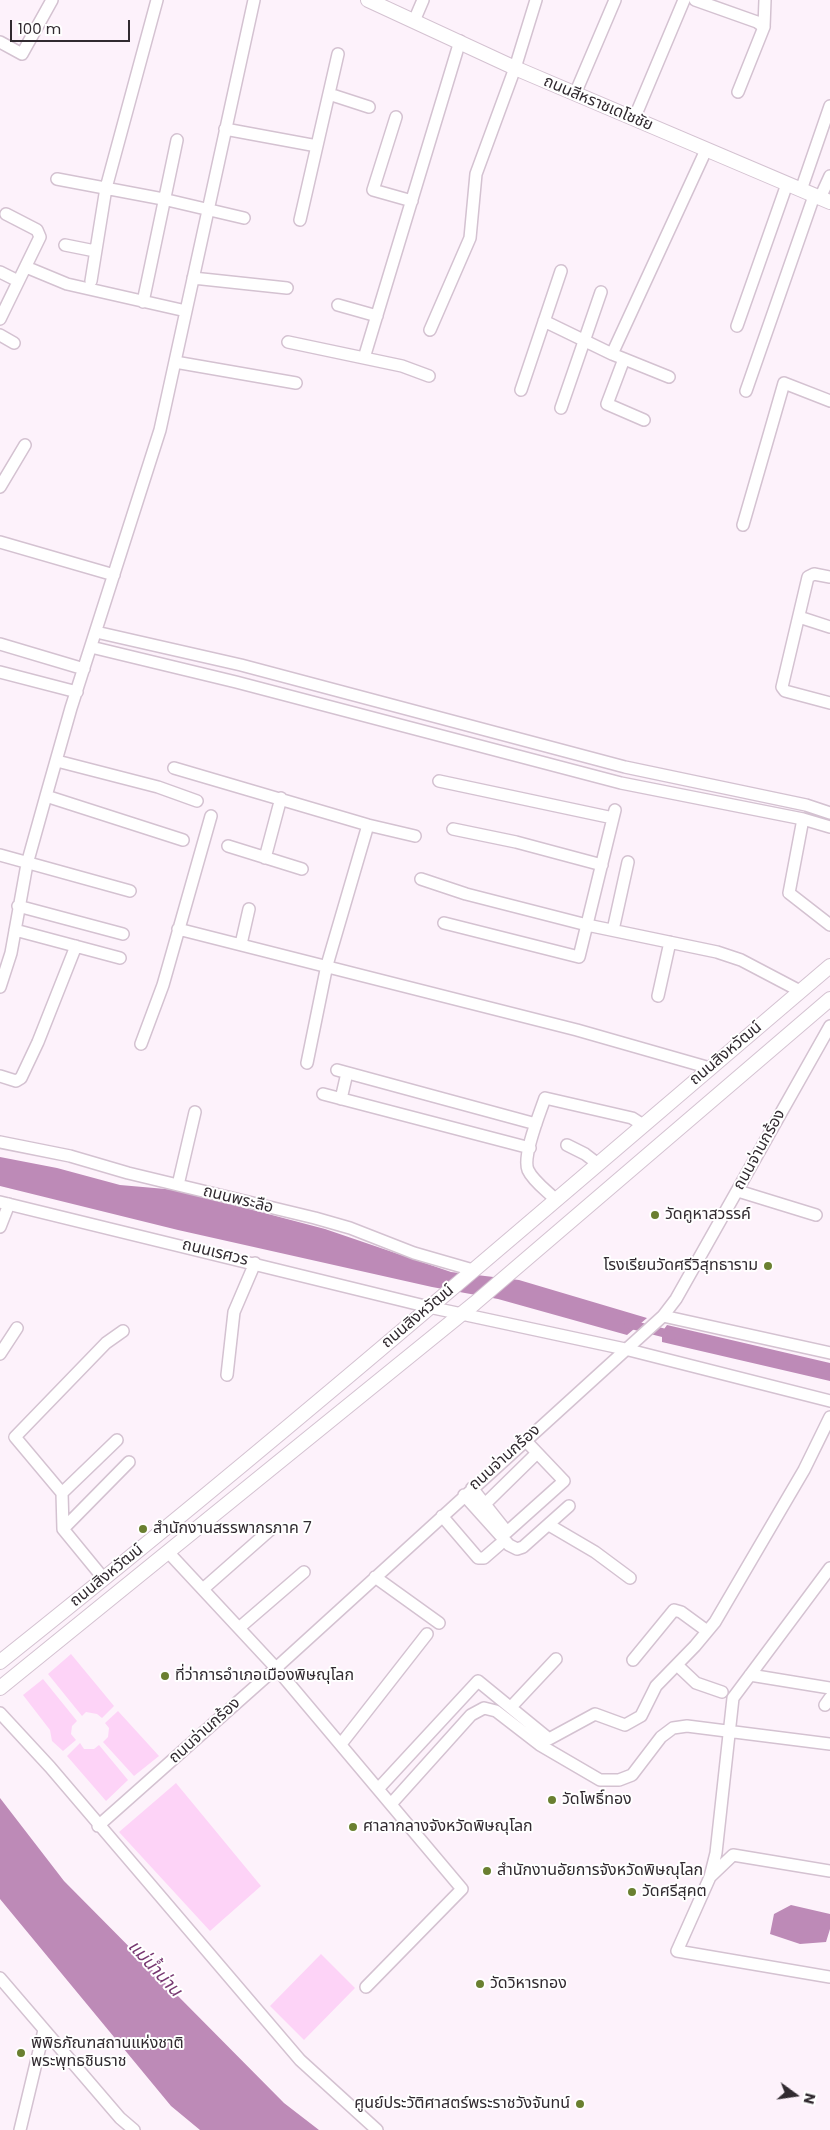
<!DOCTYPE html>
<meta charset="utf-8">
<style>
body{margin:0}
#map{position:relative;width:830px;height:2130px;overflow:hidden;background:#fdf2fb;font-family:Poppins,sans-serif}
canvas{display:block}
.north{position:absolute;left:770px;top:2070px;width:50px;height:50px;-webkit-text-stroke:4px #fff;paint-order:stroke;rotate:104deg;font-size:14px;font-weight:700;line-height:20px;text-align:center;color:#312a30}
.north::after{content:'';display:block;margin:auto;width:18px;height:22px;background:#312a30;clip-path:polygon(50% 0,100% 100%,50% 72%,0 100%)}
.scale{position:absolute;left:10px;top:20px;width:120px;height:22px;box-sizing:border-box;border:2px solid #312a30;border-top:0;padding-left:6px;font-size:15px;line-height:18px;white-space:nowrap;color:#312a30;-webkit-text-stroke:4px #fff;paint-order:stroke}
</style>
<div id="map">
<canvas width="830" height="2130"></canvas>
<div class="north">N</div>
<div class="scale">100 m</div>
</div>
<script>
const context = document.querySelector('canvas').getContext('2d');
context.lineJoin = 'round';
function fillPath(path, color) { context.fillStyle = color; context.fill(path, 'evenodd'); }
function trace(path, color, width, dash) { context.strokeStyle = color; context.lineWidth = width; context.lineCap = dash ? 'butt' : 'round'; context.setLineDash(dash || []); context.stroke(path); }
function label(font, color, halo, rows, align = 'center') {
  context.font = font + ' Poppins,"Noto Sans Thai",sans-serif'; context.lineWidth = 4; context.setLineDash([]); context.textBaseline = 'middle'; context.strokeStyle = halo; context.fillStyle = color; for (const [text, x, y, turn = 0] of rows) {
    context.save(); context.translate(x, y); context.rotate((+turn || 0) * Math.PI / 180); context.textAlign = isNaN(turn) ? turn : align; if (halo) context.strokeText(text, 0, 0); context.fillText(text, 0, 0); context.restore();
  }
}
const green = new Path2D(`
 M71 1654 114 1706 102 1718 97 1714 86 1712 82 1716 48 1674Z
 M43 1679 77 1721 72 1726 71 1734 76 1740 63 1751 52 1741 50 1730 23 1695Z
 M118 1711 159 1756 134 1776 103 1742 108 1737 109 1728 105 1723Z
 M80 1743 84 1749H94L99 1745 128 1780 106 1801 67 1756Z
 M176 1783 261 1886 210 1931 119 1832Z
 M321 1954 355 1988 304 2040 270 2006Z`);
const water = new Path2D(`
 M0 1157 57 1168 120 1185 177 1190 325 1229 451 1272 519 1280 647 1318 627 1335 498 1299 432 1287 178 1230 0 1186Z
 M667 1325 830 1363V1381L662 1342V1332Z
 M0 1798 64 1881 284 2103 319 2130H200L171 2106 0 1899Z
 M791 1905 830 1914V1929L826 1942 800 1944 770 1934 774 1914Z`);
const canal = new Path2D(`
 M629 1324 672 1335`);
const minor = new Path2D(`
 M695 0 757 22 764 27 738 92
 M414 21 423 0
 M764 27 765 0
 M0 42 22 54 52 0
 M329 94 369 107
 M575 94 615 0
 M396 117 373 190 412 201
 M634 119 684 0
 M225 129 317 146
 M57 179 163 199 244 218
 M801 190 830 106
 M820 198 830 176
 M300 220 338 54
 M65 245 95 251
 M26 267 67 284 186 311
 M0 272 18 281
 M193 278 287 288
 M91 281 106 188 157 0
 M143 302 177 140
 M338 305 377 316
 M0 319 40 237 37 230 6 214
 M544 321 612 354 669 377
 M737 326 787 184
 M430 330 470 238 476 174 515 68 536 0
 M0 335 14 343
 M288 342 364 358 460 41
 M612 354 706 150
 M364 358 402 366 429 376
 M624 359 607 404 644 420
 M175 362 296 383
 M521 390 561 271
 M746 391 814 196
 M561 408 601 292
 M0 487 25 445
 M743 525 784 383 830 401
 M0 542 114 575
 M830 577 814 574 808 577 782 687 785 691 830 703
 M799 617 830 627
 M96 632 241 665 625 767 806 805 830 813
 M0 644 84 669
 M91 647 236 682 621 783 803 819 830 827
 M0 672 77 692
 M57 761 158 787 197 801
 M174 768 368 825 415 836
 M439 781 613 818
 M46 796 183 840
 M803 819 789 893 830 925
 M453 829 516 842 602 865
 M228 846 302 869
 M0 855 130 891
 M265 858 281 798
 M421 879 466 894 587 925 717 952 741 960 800 991
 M18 906 123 934
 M444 923 579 957 615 810
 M178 929 577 1030 710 1068
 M15 930 120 958
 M613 930 628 862
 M241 944 249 909
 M0 987 11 953 27 864 46 796 71 708 160 430 254 0
 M658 996 670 942
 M141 1044 163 985 211 816
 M307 1063 327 965 368 825
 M337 1070 536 1124
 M0 1076 16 1081 21 1078 38 1042 76 946
 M323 1094 530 1148
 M341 1099 347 1073
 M0 1142 70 1156 128 1173 315 1218 350 1228 414 1253 473 1270
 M567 1145 585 1154 598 1164
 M178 1185 195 1112
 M738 1191 816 1215
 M555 1199C547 1191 533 1181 528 1170 522 1156 540 1113 545 1098L632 1118 643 1125
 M0 1202 429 1307 625 1349 830 1401
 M0 1227 9 1204
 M663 1316 830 1353
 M0 1354 17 1328
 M227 1375 234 1312 255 1263
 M472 1488 507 1532 564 1481 525 1440
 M62 1493 117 1440
 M464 1495 509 1545 517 1549 523 1547 569 1506
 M485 1504 537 1453
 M442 1516 478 1558H484L499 1545
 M549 1525 595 1552 630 1578
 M63 1529 129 1462
 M168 1552 276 1668 462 1889 366 1987
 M830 1568 733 1698 716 1853 710 1877 677 1951 830 1977
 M375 1577 439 1623
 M104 1579 63 1529 62 1493 15 1437 106 1343 123 1331
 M203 1589 270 1530
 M239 1628 304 1572
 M633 1660 674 1610 681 1612 707 1631
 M677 1665 696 1683 722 1692
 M750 1675 830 1688
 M825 1705 830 1698
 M511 1707 556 1659
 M0 1713 50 1767 300 2060 377 2130
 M341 1744 427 1634
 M378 1789 478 1681 549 1739 595 1714 625 1725 641 1716 656 1686 695 1646 715 1622 804 1470 830 1417
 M391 1804 471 1715 484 1708 496 1711 540 1745 600 1780H619L632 1775 661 1737 673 1728 687 1726 830 1744
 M98 1826 276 1668 663 1316 676 1299 830 1026
 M711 1876 733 1855 830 1871
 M0 1978 120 2118 134 2130
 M20 2130 44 2030`);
const major = new Path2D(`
 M368 0 515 68 830 202
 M0 1662C283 1437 555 1200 830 966
 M0 1688 475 1303 830 999`);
const markers = [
 [655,1215,5,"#6a7f30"],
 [768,1266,5,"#6a7f30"],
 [143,1529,5,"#6a7f30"],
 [165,1676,5,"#6a7f30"],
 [552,1800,5,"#6a7f30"],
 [353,1827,5,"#6a7f30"],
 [487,1871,5,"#6a7f30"],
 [632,1892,5,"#6a7f30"],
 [480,1984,5,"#6a7f30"],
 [21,2053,5,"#6a7f30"],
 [580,2104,5,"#6a7f30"]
];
const streetNames = [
 ["ถนนสีหราชเดโชชัย",598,104,23],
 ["ถนนสิงหวัฒน์",726,1054,-40],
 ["ถนนจ่านกร้อง",760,1150,-61],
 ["ถนนพระลือ",238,1200,14],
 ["ถนนเรศวร",215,1253,14],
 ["ถนนสิงหวัฒน์",418,1317,-40],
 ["ถนนจ่านกร้อง",505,1458,-42],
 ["ถนนสิงหวัฒน์",107,1576,-39],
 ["ถนนจ่านกร้อง",205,1731,-42]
];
const poiNames = [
 ["วัดคูหาสวรรค์",665,1215],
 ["โรงเรียนวัดศรีวิสุทธาราม",758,1266,"right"],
 ["สำนักงานสรรพากรภาค 7",153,1529],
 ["ที่ว่าการอำเภอเมืองพิษณุโลก",175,1676],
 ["วัดโพธิ์ทอง",562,1800],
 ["ศาลากลางจังหวัดพิษณุโลก",363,1827],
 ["สำนักงานอัยการจังหวัดพิษณุโลก",497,1871],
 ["วัดศรีสุคต",642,1892],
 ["วัดวิหารทอง",490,1984],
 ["พิพิธภัณฑสถานแห่งชาติ",31,2044],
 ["พระพุทธชินราช",31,2062],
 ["ศูนย์ประวัติศาสตร์พระราชวังจันทน์",570,2104,"right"]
];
const waterNames = [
 ["แม่น้ำน่าน",154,1969,47]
];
fillPath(green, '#fdd3f7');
fillPath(water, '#bd8ab7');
trace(canal, '#bd8ab7', 9);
trace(minor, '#d4c2d1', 14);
trace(major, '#d4c2d1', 16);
trace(minor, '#fff', 11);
trace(major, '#fff', 14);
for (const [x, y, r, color] of markers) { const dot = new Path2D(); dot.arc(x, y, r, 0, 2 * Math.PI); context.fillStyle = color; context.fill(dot); trace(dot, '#fff', 2); }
label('16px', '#312a30', '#fff', streetNames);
label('16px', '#312a30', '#fff', poiNames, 'left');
label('italic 18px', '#783972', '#fff', waterNames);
</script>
